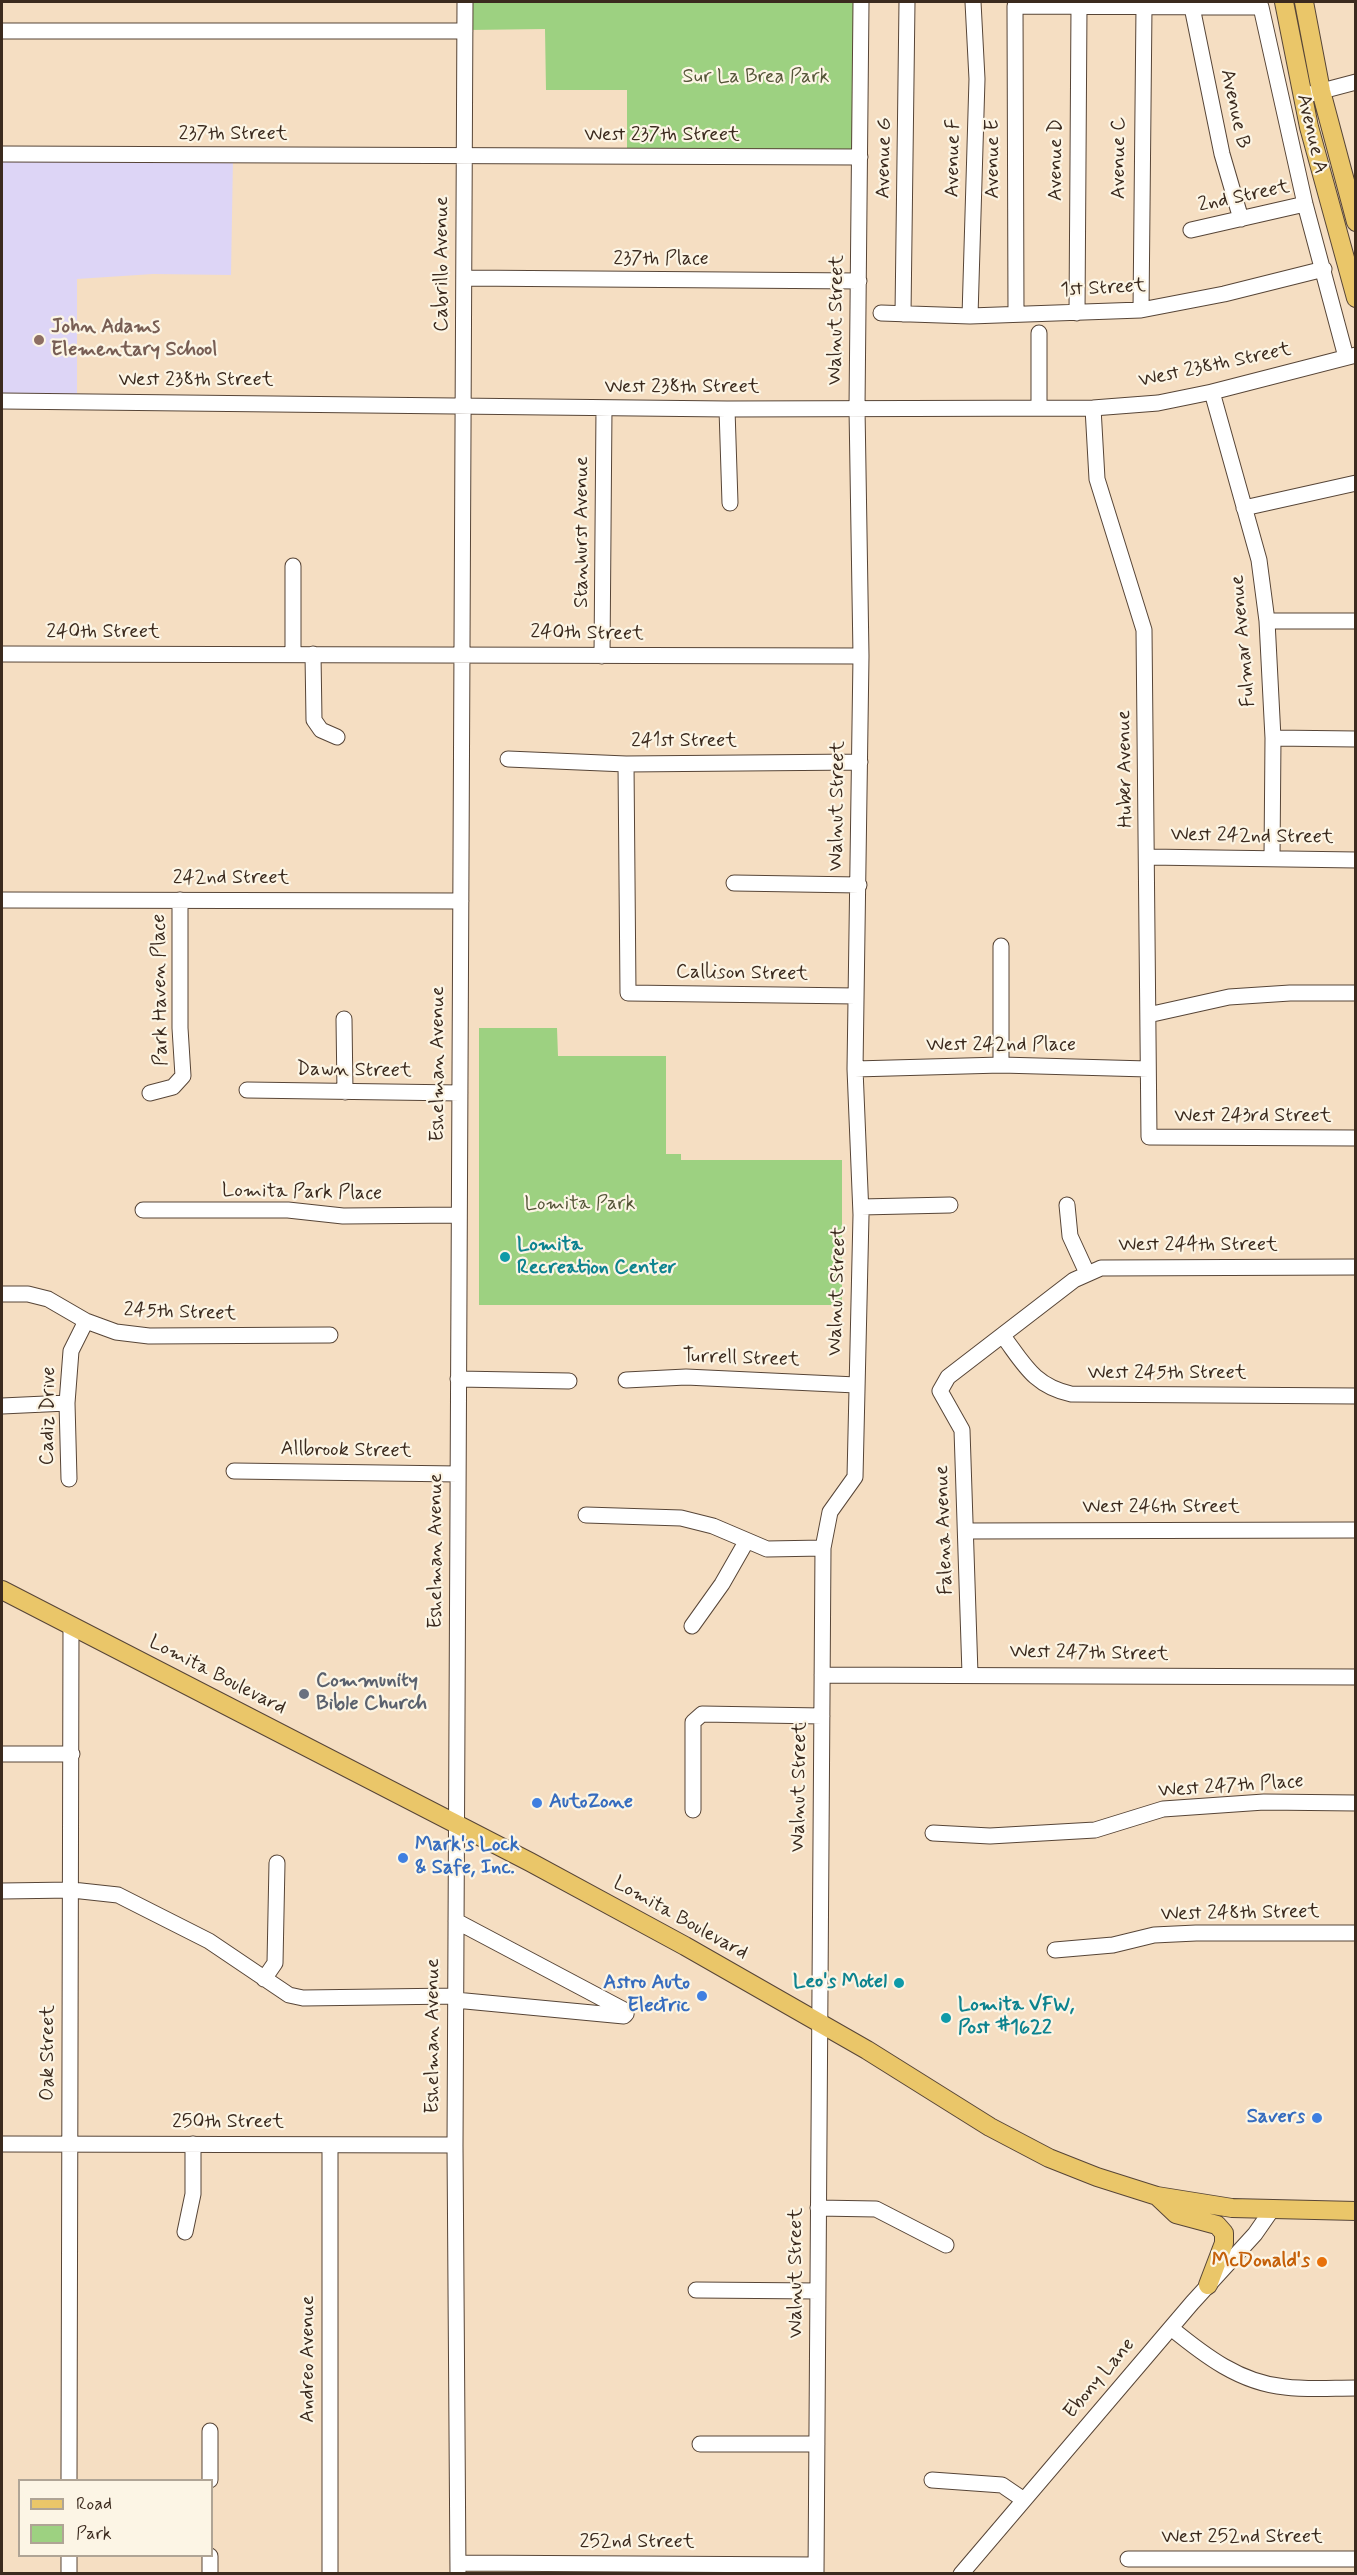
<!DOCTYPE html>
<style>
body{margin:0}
#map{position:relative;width:1357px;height:2575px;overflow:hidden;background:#f5dec2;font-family:Mynerve,sans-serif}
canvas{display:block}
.frame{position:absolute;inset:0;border:3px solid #3b2a1e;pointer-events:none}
.legend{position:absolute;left:18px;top:2479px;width:195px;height:78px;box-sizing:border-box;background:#fcf5e5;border:2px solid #afa495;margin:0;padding:8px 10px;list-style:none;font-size:18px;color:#3b2a1e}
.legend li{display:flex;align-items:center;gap:12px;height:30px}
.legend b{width:30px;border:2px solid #afa495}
</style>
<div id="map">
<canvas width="1357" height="2575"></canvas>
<div class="frame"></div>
<ul class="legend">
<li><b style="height:8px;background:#eac669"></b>Road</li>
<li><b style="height:16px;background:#9dd181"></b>Park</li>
</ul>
</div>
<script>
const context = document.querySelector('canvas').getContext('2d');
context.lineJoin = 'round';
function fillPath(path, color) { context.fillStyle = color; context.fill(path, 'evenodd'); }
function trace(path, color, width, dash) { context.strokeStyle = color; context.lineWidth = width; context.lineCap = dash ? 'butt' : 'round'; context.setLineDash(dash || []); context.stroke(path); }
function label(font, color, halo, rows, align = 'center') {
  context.font = font + ' Mynerve,sans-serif'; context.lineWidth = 4.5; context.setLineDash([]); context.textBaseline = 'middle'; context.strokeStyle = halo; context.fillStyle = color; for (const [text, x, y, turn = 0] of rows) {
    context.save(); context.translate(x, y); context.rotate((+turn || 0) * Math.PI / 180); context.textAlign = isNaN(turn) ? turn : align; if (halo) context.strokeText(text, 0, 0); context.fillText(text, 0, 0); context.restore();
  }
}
const built = new Path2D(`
 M2 156 233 157 231 275 153 274 77 279V401L2 400Z`);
const green = new Path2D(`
 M468 2H859L858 155H627V90H546L545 29 468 30Z
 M479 1028H557L558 1056H666V1154H681V1160H842V1305H479Z`);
const minor = new Path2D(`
 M1192 7 1222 154 1241 219
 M2 31H465
 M1303 96 1356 82
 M2 154 860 157
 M1191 230 1305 204
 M464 278 859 281
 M1141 310 1144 7
 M881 313 970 316 1141 310 1224 294 1324 269
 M1016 313 1015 6 1261 7 1305 204 1346 357
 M1077 313 1079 7
 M903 314 907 2
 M970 316 977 79 973 2
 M1212 392 1259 560 1267 621 1273 738 1272 858
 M2 401 727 409 1093 408 1158 403 1212 392 1356 355
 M1039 407V333
 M1093 408 1097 479 1144 630 1149 1137 1356 1138
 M727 409 730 503
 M1244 508 1356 483
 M1267 621H1356
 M2 654 861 656
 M293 654V566
 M313 654 314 720 321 730 337 737
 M602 656 604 408
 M1273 738 1356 739
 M508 759 626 764 860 762
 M626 764 628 993 856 996
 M1148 857 1356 860
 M734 883 859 885
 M2 900 461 901
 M1001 946V1065
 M1148 1015 1229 997 1290 993H1356
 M344 1019 345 1092
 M855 1069 1001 1065 1148 1069
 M247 1090 460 1093
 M150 1093 173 1087 183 1076 180 1028V900
 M1067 1205 1070 1236 1087 1273
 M861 1207 950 1205
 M143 1210H288L343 1216 459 1215
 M2 1294H28L48 1299 86 1321 116 1332 149 1336 330 1335
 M1003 1336C1024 1364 1034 1386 1071 1394L1356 1396
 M458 1379 569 1381
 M626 1380 686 1377 856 1385
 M2 1406 67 1403
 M234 1471 458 1474
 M69 1479 67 1403 71 1351 86 1321
 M586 1515 681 1518 713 1526 767 1549 823 1548
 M966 1531 1356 1530
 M692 1626 722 1584 746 1542
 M970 1674 962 1430 940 1391 948 1377 1074 1280 1101 1268 1356 1267
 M822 1675 1356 1677
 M2 1754H72
 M693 1810V1722L702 1714 822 1716
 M933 1833 990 1836 1095 1830 1163 1809 1264 1802 1356 1803
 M2 1891 72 1890 118 1895 209 1941 289 1995 303 1998 455 1996
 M1055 1950 1113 1945 1154 1935 1196 1933H1356
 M264 1979 275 1963 277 1863
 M455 2000 624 2016 626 2014 624 2010 456 1921
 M2 2144 455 2145
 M818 2208 876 2209 946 2245
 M185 2232 193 2194V2144
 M696 2290 818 2291
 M1171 2328C1204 2355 1240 2383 1285 2387 1308 2390 1332 2388 1356 2388
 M210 2431V2480
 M700 2444H817
 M69 2480 71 1625
 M932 2480 1002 2485 1024 2500
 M69 2556V2574
 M210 2556V2574
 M1128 2559H1356
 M458 2563 816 2565
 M330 2574V2145
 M458 2574 455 2145 465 2
 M816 2574 823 1548 830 1512 855 1477 861 1215 855 1069 861 656 857 408 861 2
 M961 2574 1192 2303 1255 2234 1271 2211`);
const major = new Path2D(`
 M1284 2 1309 127 1356 298
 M1304 2 1321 91 1356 222
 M2 1590 530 1862 685 1946 867 2050 990 2127 1049 2158 1097 2177 1157 2196 1232 2208 1356 2211
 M1157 2196 1176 2214 1217 2225 1224 2233V2243L1208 2285`);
const markers = [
 [39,340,6,"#8d6e63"],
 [505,1257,6,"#0f9aa8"],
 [304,1694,6,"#6b7280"],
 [537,1803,6,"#3f7fe0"],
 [403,1858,6,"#3f7fe0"],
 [899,1983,6,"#0f9aa8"],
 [702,1996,6,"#3f7fe0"],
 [946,2018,6,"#0f9aa8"],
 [1317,2118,6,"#3f7fe0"],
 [1322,2262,6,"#e8710a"]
];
const parkNames = [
 ["Sur La Brea Park",756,78],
 ["Lomita Park",580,1205]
];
const streetNames = [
 ["Avenue B",1234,109,78],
 ["Avenue A",1311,134,77],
 ["237th Street",233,135],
 ["West 237th Street",662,136],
 ["Avenue G",885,158,-89],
 ["Avenue F",954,158,-89],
 ["Avenue C",1120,158,-90],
 ["Avenue E",994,159,-90],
 ["Avenue D",1057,160,-90],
 ["2nd Street",1244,197,-12],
 ["237th Place",661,260],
 ["Cabrillo Avenue",443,264,-90],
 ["1st Street",1103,289,-3],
 ["Walnut Street",837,320,-89],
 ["West 238th Street",1215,366,-12],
 ["West 238th Street",196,381],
 ["West 238th Street",682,388],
 ["Stanhurst Avenue",583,532,-90],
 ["240th Street",103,633],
 ["240th Street",587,634,1],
 ["Fulmar Avenue",1244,641,-95],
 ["241st Street",684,742],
 ["Huber Avenue",1126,769,-91],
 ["Walnut Street",838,806,-89],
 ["West 242nd Street",1252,837,1],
 ["242nd Street",231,879],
 ["Callison Street",742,974,1],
 ["Park Haven Place",161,990,-91],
 ["West 242nd Place",1001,1046],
 ["Eshelman Avenue",439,1064,-90],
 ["Dawn Street",354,1071,1],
 ["West 243rd Street",1253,1117],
 ["Lomita Park Place",302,1193,1],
 ["West 244th Street",1198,1246],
 ["Walnut Street",838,1291,-88],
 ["245th Street",180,1313,2],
 ["Turrell Street",741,1359,2],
 ["West 245th Street",1167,1374],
 ["Cadiz Drive",49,1416,-89],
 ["Allbrook Street",346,1451,1],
 ["West 246th Street",1161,1508],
 ["Falena Avenue",945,1530,-92],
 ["Eshelman Avenue",437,1551,-90],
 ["West 247th Street",1089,1654,1],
 ["Lomita Boulevard",217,1676,27],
 ["Walnut Street",800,1787,-89],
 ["West 247th Place",1231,1787,-4],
 ["West 248th Street",1240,1914,-1],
 ["Lomita Boulevard",680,1919,29],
 ["Eshelman Avenue",434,2036,-90],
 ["Oak Street",49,2053,-90],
 ["250th Street",228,2123],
 ["Walnut Street",797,2273,-90],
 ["Andreo Avenue",309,2359,-90],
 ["Ebony Lane",1100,2379,-50],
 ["West 252nd Street",1242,2538],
 ["252nd Street",637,2543]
];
const educationNames = [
 ["John Adams",51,328],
 ["Elementary School",51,351]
];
const cultureNames = [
 ["Lomita",517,1246],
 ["Recreation Center",517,1269],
 ["Leo's Motel",887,1983,"right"],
 ["Lomita VFW,",958,2006],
 ["Post #1622",958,2029]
];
const worshipNames = [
 ["Community",316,1682],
 ["Bible Church",316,1705]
];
const shopNames = [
 ["AutoZone",549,1803],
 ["Mark's Lock",415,1846],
 ["& Safe, Inc.",415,1869],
 ["Astro Auto",690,1984,"right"],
 ["Electric",690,2007,"right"],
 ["Savers",1305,2118,"right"]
];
const foodNames = [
 ["McDonald's",1310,2262]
];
fillPath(built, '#ddd5f6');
fillPath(green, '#9dd181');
trace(minor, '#574537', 17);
trace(major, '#574537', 20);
trace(minor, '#fff', 15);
trace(major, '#eac669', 18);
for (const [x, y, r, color] of markers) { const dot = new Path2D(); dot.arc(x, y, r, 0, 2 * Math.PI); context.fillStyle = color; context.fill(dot); trace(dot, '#fcf5e5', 2); }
label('20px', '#545437', '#fcf5e5', parkNames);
label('20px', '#3b2a1e', '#fcf5e5', streetNames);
label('bold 20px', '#785e54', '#fcf5e5', educationNames, 'left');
label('bold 20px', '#0d838f', '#fcf5e5', cultureNames, 'left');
label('bold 20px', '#5b616d', '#fcf5e5', worshipNames, 'left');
label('bold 20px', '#366cbe', '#fcf5e5', shopNames, 'left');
label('bold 20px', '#c56008', '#fcf5e5', foodNames, 'right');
</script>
